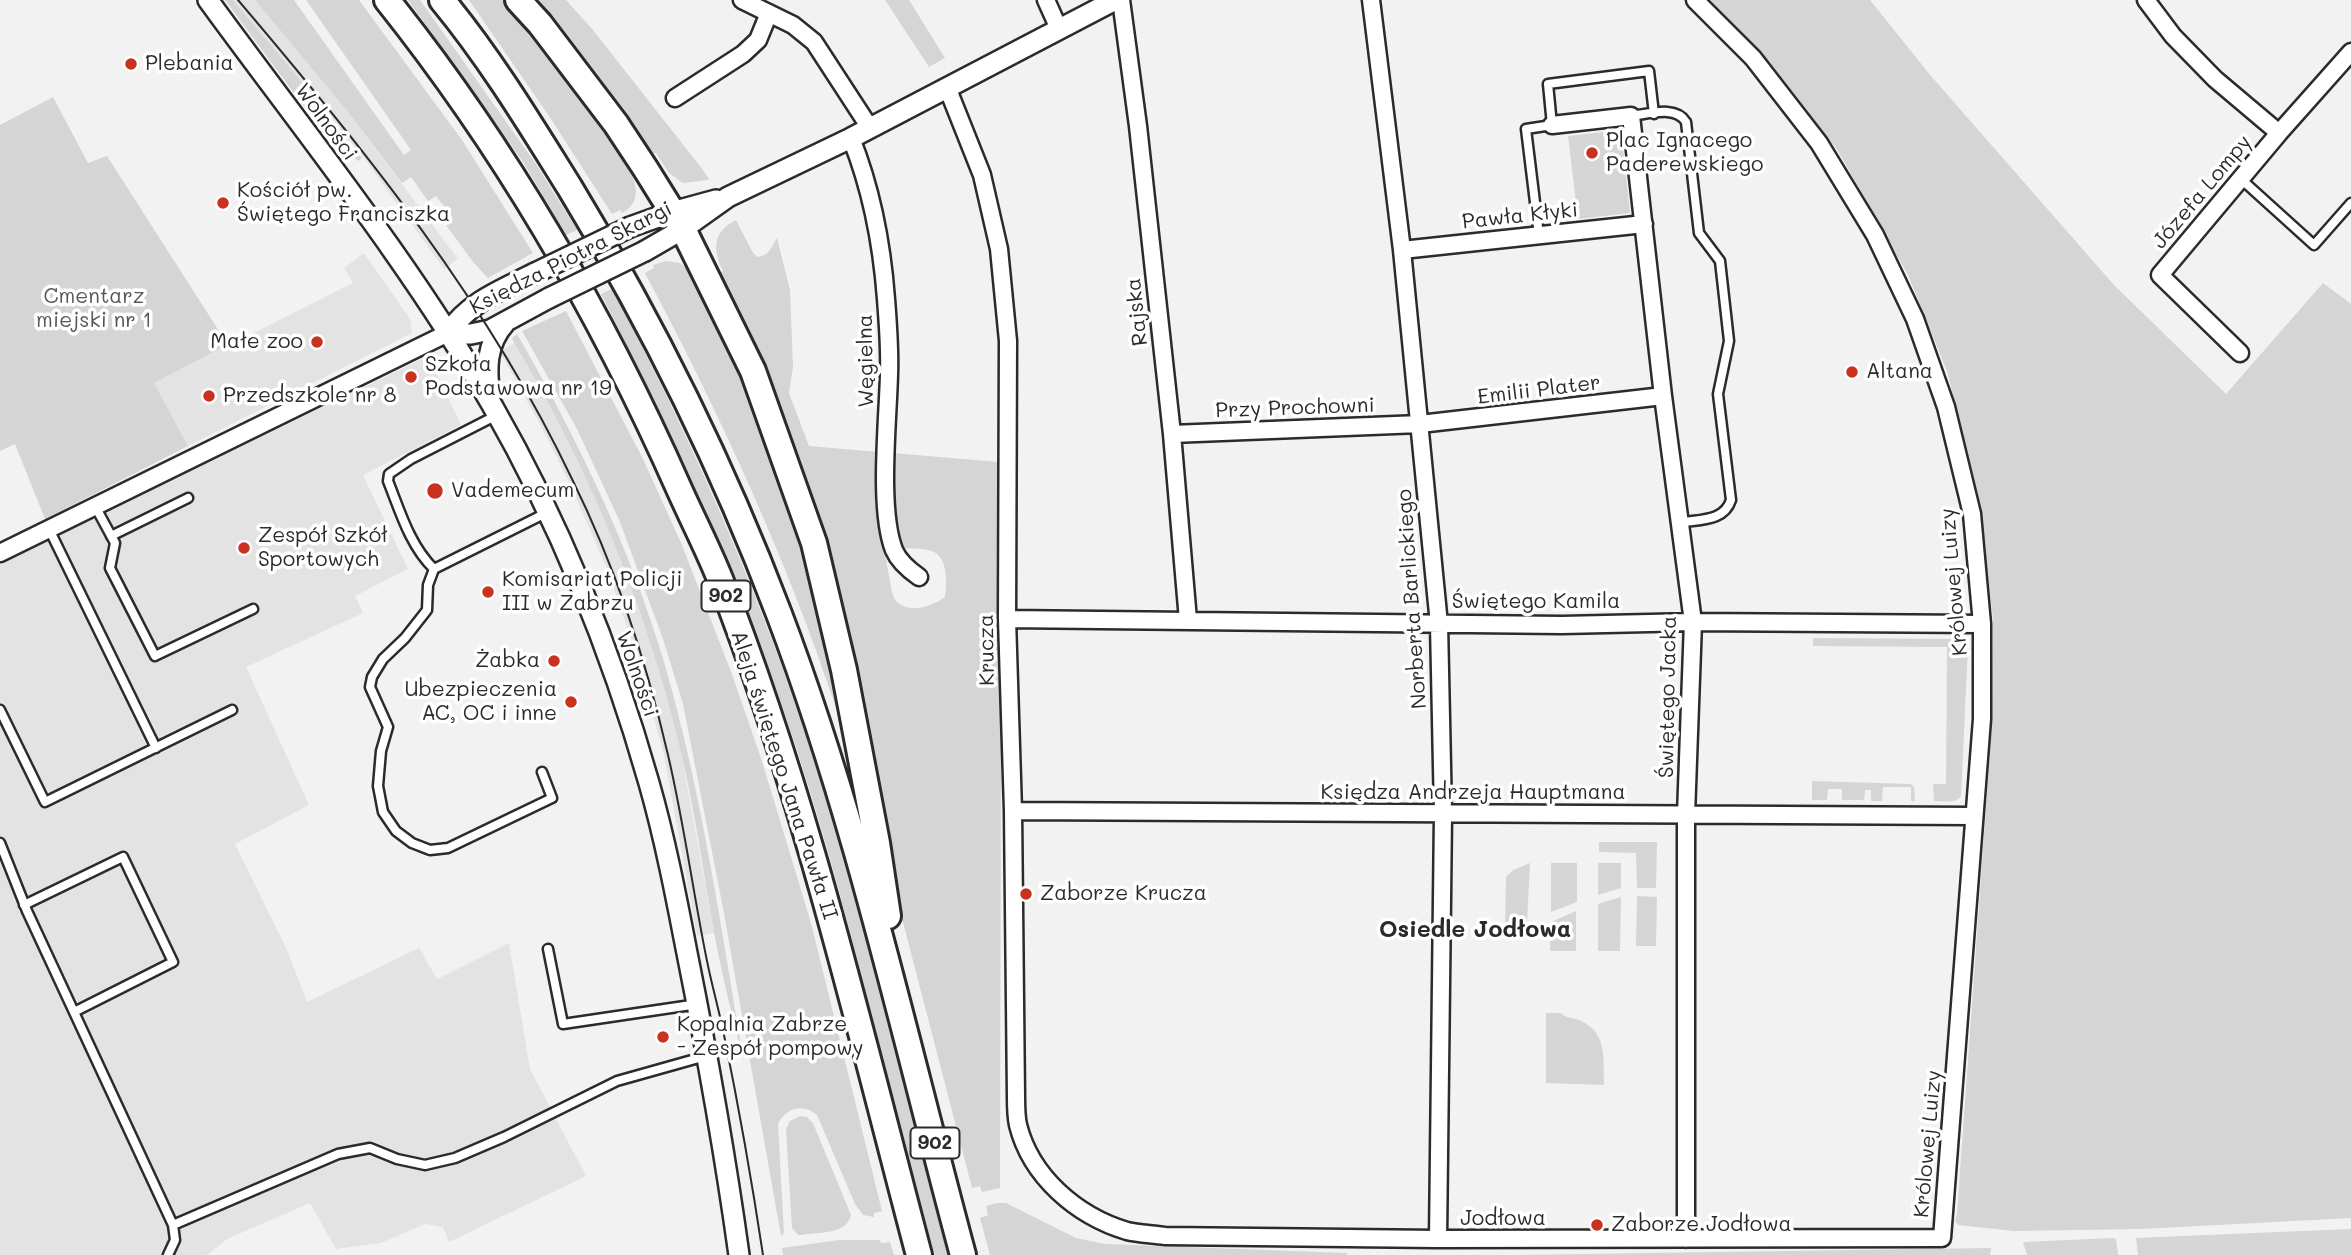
<!DOCTYPE html>
<meta charset="utf-8">
<style>
body{margin:0}
canvas{display:block;background:#f2f2f2}
</style>
<canvas width="2351" height="1255"></canvas>
<script>
const context = document.querySelector('canvas').getContext('2d');
context.lineJoin = 'round';
function fillPath(path, color) { context.fillStyle = color; context.fill(path, 'evenodd'); }
function trace(path, color, width, dash) { context.strokeStyle = color; context.lineWidth = width; context.lineCap = dash ? 'butt' : 'round'; context.setLineDash(dash || []); context.stroke(path); }
function label(font, color, halo, rows, align = 'center') {
  context.font = font + ' Mali,sans-serif'; context.lineWidth = 7; context.setLineDash([]); context.textBaseline = 'middle'; context.strokeStyle = halo; context.fillStyle = color; for (const [text, x, y, turn = 0] of rows) {
    context.save(); context.translate(x, y); context.rotate((+turn || 0) * Math.PI / 180); context.textAlign = isNaN(turn) ? turn : align; if (halo) context.strokeText(text, 0, 0); context.fillText(text, 0, 0); context.restore();
  }
}
const built = new Path2D(`
 M233 0H255L348 112 458 259 444 269 364 158Z
 M364 253 410 319 412 333 188 446 154 383 353 283 344 268Z
 M514 343 558 420 585 474 621 558 651 641 681 752 714 933 697 936 664 755 634 647 605 564 569 482 542 428 500 352Z
 M428 356 461 425 363 475 408 569 355 596 363 613 246 667 309 805 235 844 287 950 307 1002 419 948 437 979 509 943 530 1069 586 1176 449 1242 443 1227 425 1224 381 1243 336 1249 310 1203 227 1239 207 1255H0V564Z`);
const green = new Path2D(`
 M225 0H233L295 74 362 158 358 161 311 116Z
 M255 0H294L404 155 411 150 306 0H359L462 140 533 253 488 278 473 262 446 225 453 218 436 196 428 201 411 177 402 183 348 112Z
 M408 0H420L536 164 577 230 566 235 523 162Z
 M469 0H506L511 5 633 165 628 169C638 185 641 203 622 213L620 210 612 214 551 119Z
 M530 0H566L593 30 703 170 709 179 708 180 683 183 669 173 656 153 649 155Z
 M885 0H909L945 58 929 67Z
 M1710 0H1870L1931 76 2114 285 2226 394 2323 283 2351 304V1218L2141 1229 2014 1231 1958 1225 1955 1221 1957 1214 1992 724 1993 619 1978 495 1947 371 1908 275 1838 151 1774 70Z
 M53 97 88 163 107 156 228 345 154 383 188 446 45 519 15 444 0 451V125Z
 M1621 130 1630 213 1578 219 1568 136Z
 M736 220 753 253 758 257C769 256 772 246 777 238L790 290 793 367 789 393 809 446 879 452C880 494 880 534 889 576 891 584 891 595 896 601 909 615 933 606 945 597 947 583 948 555 931 551 923 548 912 549 903 548 886 529 893 478 893 453L998 462 1001 738 1000 1188 982 1192 980 1186 972 1188 898 903 844 633 716 275 723 271C712 250 713 231 736 220Z
 M666 261 680 263 690 272 723 326 803 539 840 710 836 708C786 557 720 414 645 273L654 268 653 265Z
 M612 289C701 456 775 629 830 810 875 957 907 1107 948 1255H935C887 1087 851 916 797 750 745 591 677 443 601 294Z
 M566 311 643 459 682 545 733 677 762 761 811 923 882 1211 874 1213V1217L863 1215 855 1204 817 1115C803 1103 786 1108 778 1124L784 1233 781 1236 723 908 683 704 663 639 620 522 577 429 522 331Z
 M517 334C578 440 629 545 664 662 702 792 721 928 744 1062 733 1019 722 976 714 932 703 871 695 810 680 749 646 606 590 469 514 343L512 338Z
 M1813 638 1960 639 1966 641 1968 647 1961 796C1956 804 1944 801 1934 801L1933 784H1946L1947 647 1813 646Z
 M1812 781 1911 784 1914 787 1915 801H1911V787H1883L1882 801H1871V790H1865L1864 800H1842V789H1828L1827 800H1812Z
 M1599 842H1657L1656 888H1637L1636 853 1599 852Z
 M1530 863 1527 923 1505 931 1506 877 1513 870Z
 M1551 863H1577V902L1551 912Z
 M1598 863H1621V888L1598 895Z
 M1637 896 1657 897 1656 946H1636Z
 M1621 897 1620 951H1598V904Z
 M1576 911V951H1550L1551 922Z
 M1546 1013H1561C1566 1019 1573 1017 1581 1021 1608 1033 1603 1060 1604 1085L1546 1083Z
 M800 1116 807 1117 813 1123 851 1215C847 1235 817 1232 801 1235H798L792 1228 786 1129 790 1121Z
 M997 1203H1006L1076 1238 1105 1244 1347 1253V1255H990L980 1218 988 1215 986 1206Z
 M2351 1229V1255H2138L2136 1238Z
 M2113 1238 2116 1239 2118 1255H2027L2023 1242Z
 M839 1240H880L881 1243 890 1242 894 1255H783L782 1248Z
 M1991 1248 1990 1255H1511Z`);
const service = new Path2D(`
 M1631 116C1649 114 1676 105 1686 122L1699 233 1720 261 1729 341 1718 394 1731 500C1724 522 1699 519 1679 523
 M2241 179 2314 245 2351 203
 M1539 235 1526 129 1552 125 1548 84 1649 71 1654 114
 M497 415 411 459 389 474 388 481C400 511 410 546 434 569L546 513
 M95 506 115 543 110 568 155 656 253 609
 M49 529 156 748
 M111 536 188 498
 M434 569 428 585 427 610 405 638 383 659 372 677 370 687 388 727 381 751 378 786 383 812 396 831 412 843 430 850 448 848 552 798 542 772
 M0 710 45 802 232 710
 M0 843 27 911 173 1225 175 1240 168 1255
 M24 905 123 857 173 962 74 1012
 M548 949 563 1024 698 1004
 M173 1225 338 1154 370 1148 397 1159 425 1165 455 1158 504 1137 617 1081 706 1056`);
const minor = new Path2D(`
 M742 0 793 25 814 42 870 128
 M1046 0 1059 29
 M1121 0 1138 126 1172 434 1188 620
 M1371 0 1402 250 1439 624 1443 814 1438 1239
 M2146 0 2173 36 2215 79 2279 133
 M947 87 982 175 999 249 1008 341 1007 619 1013 811 1016 1097C1016 1106 1016 1116 1018 1125 1031 1177 1077 1216 1127 1231 1139 1234 1153 1234 1165 1236L1438 1239 1942 1238 1982 719V624L1972 514 1946 407 1915 319 1875 235 1819 143 1753 58 1695 0
 M675 98 743 54 758 40 769 13
 M1552 125 1631 116 1663 396 1693 622 1686 815V1239
 M851 138C871 188 882 245 886 299 888 324 890 349 889 374 888 420 878 509 894 550 899 562 909 570 919 577
 M1402 250 1644 224
 M2240 353 2160 275 2279 133 2351 52
 M1172 434 1420 424 1663 396
 M0 553 448 333
 M1007 619 1562 625 1693 622 1982 624
 M1013 811 1974 816`);
const tertiary = new Path2D(`
 M208 0C305 133 410 262 492 405 559 522 612 653 649 783 665 839 676 896 687 953 707 1053 725 1154 739 1255
 M630 227 672 212 716 200
 M645 251 683 229 728 197 851 138 1115 0
 M448 333 471 334 490 330 549 298
 M448 333C470 301 502 290 535 273
 M490 396C486 369 486 344 505 323`);
const primary = new Path2D(`
 M387 0C506 149 603 317 680 491 693 520 708 549 720 579 806 798 859 1028 919 1255
 M442 0C490 58 530 124 570 188 652 323 723 466 779 614 858 822 905 1040 963 1255
 M518 0 540 24 616 124 645 168 683 229 753 371 814 543 844 670 877 843 888 916`);
const tram = new Path2D(`
 M238 0C364 148 488 302 572 479 615 566 646 660 668 755 684 823 693 892 707 961 712 986 719 1010 724 1035 739 1108 752 1182 763 1255`);
const tertiaryBridge = new Path2D(`
 M535 273 630 227
 M549 298 645 251`);
const markers = [
 [131,64,7,"#c8321e"],
 [1592,153,7,"#c8321e"],
 [223,203,7,"#c8321e"],
 [317,342,7,"#c8321e"],
 [1852,372,7,"#c8321e"],
 [411,377,7,"#c8321e"],
 [209,396,7,"#c8321e"],
 [435,491,9,"#c8321e"],
 [244,548,7,"#c8321e"],
 [488,592,7,"#c8321e"],
 [554,661,7,"#c8321e"],
 [571,702,7,"#c8321e"],
 [1026,894,7,"#c8321e"],
 [663,1037,7,"#c8321e"],
 [1597,1225,7,"#c8321e"]
];
const shields = [
 [726,596,49],
 [935,1143,49]
];
const shieldNames = [
 ["902",726,596],
 ["902",935,1143]
];
const poiNames = [
 ["Plebania",145,64],
 ["Plac Ignacego",1606,141],
 ["Paderewskiego",1606,165],
 ["Kościół pw.",237,191],
 ["Świętego Franciszka",237,215],
 ["Małe zoo",303,342,"right"],
 ["Szkoła",425,365],
 ["Podstawowa nr 19",425,389],
 ["Altana",1866,372],
 ["Przedszkole nr 8",223,396],
 ["Vademecum",451,491],
 ["Zespół Szkół",258,536],
 ["Sportowych",258,560],
 ["Komisariat Policji",502,580],
 ["III w Zabrzu",502,604],
 ["Żabka",540,661,"right"],
 ["Ubezpieczenia",557,690,"right"],
 ["AC, OC i inne",557,714,"right"],
 ["Zaborze Krucza",1040,894],
 ["Kopalnia Zabrze",677,1025],
 ["- Zespół pompowy",677,1049],
 ["Zaborze Jodłowa",1611,1225]
];
const streetNames = [
 ["Wolności",326,122,54],
 ["Józefa Lompy",2202,192,-50],
 ["Pawła Kłyki",1520,216,-6],
 ["Księdza Piotra Skargi",571,258,-27],
 ["Rajska",1137,312,-96],
 ["Węgielna",866,361,-91],
 ["Emilii Plater",1539,390,-7],
 ["Przy Prochowni",1295,408,-2],
 ["Królowej Luizy",1954,582,-95],
 ["Norberta Barlickiego",1412,599,-94],
 ["Świętego Kamila",1536,602],
 ["Krucza",987,650,-91],
 ["Wolności",637,674,71],
 ["Świętego Jacka",1668,697,-89],
 ["Aleja świętego Jana Pawła II",784,775,72],
 ["Księdza Andrzeja Hauptmana",1473,793],
 ["Królowej Luizy",1928,1144,-85],
 ["Jodłowa",1503,1219]
];
const parkNames = [
 ["Cmentarz",94,297],
 ["miejski nr 1",94,321]
];
const neighbourhoodNames = [
 ["Osiedle Jodłowa",1475,930]
];
fillPath(built, '#e3e3e3');
fillPath(green, '#d5d5d5');
trace(service, '#2b2b2b', 13);
trace(minor, '#2b2b2b', 21);
trace(tertiary, '#2b2b2b', 24);
trace(primary, '#2b2b2b', 30);
trace(service, '#fff', 8);
trace(minor, '#fff', 16);
trace(tertiary, '#fff', 19);
trace(primary, '#fff', 24);
trace(tram, '#2b2b2b', 2);
trace(tertiaryBridge, '#2b2b2b', 24, []);
trace(tertiaryBridge, '#fff', 19);
for (const [x, y, r, color] of markers) { const dot = new Path2D(); dot.arc(x, y, r, 0, 2 * Math.PI); context.fillStyle = color; context.fill(dot); trace(dot, '#fff', 2.5); }
for (const [x, y, w] of shields) { const box = new Path2D(); box.roundRect(x - w / 2, y - 15.5, w, 31, 5); context.fillStyle = '#fff'; context.fill(box); trace(box, '#2b2b2b', 2); }
label('bold 19px', '#2b2b2b', null, shieldNames);
label('21px', '#2b2b2b', '#fff', poiNames, 'left');
label('21px', '#2b2b2b', '#fff', streetNames);
label('21px', '#565656', '#fff', parkNames);
label('bold 23px', '#2b2b2b', '#fff', neighbourhoodNames);
</script>
